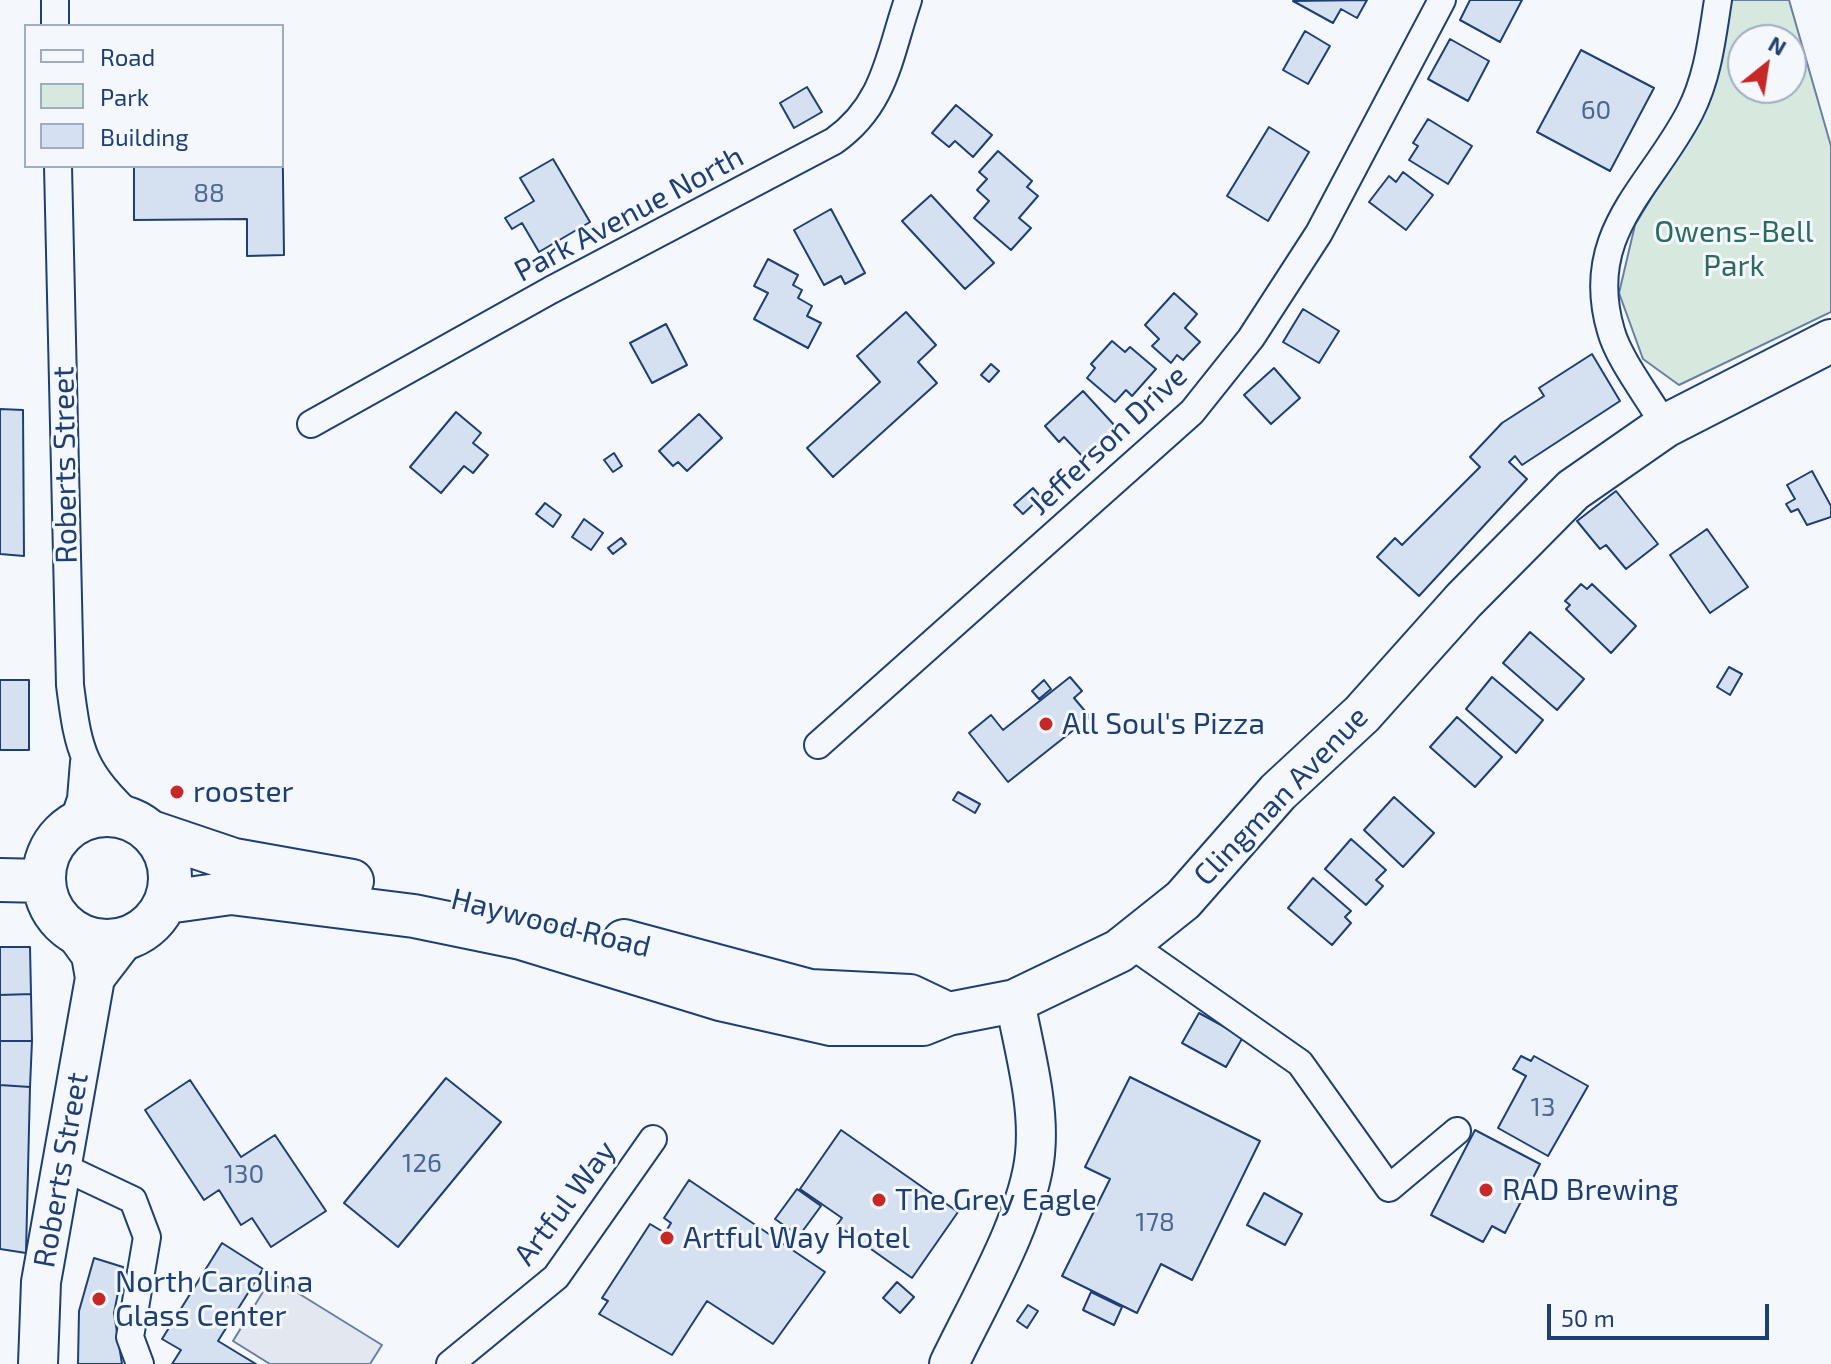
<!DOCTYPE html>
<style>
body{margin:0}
#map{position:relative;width:1831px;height:1364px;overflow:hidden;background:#f4f7fb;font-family:"Exo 2",sans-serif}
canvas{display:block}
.legend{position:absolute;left:24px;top:24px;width:260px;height:144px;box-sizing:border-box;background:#f4f7fb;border:2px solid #9eadc5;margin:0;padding:10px 14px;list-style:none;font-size:24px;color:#1d3f73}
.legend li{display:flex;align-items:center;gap:16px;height:40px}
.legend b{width:40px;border:2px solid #9eadc5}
.north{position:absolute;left:1727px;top:24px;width:80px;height:80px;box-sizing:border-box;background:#f4f7fb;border:2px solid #9eadc5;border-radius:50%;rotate:30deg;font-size:22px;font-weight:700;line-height:32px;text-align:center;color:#1d3f73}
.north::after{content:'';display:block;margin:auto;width:28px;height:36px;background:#c62828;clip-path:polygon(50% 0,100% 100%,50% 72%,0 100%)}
.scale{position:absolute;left:1547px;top:1304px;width:222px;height:36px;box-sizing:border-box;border:4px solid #1d3f73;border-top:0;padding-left:10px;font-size:24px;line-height:28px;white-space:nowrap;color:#1d3f73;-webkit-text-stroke:6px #f4f7fb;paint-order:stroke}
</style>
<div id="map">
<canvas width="1831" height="1364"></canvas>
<ul class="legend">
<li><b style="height:10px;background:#f4f7fb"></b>Road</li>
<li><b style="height:22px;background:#d7e8df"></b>Park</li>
<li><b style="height:22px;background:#d5e0f0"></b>Building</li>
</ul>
<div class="north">N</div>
<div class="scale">50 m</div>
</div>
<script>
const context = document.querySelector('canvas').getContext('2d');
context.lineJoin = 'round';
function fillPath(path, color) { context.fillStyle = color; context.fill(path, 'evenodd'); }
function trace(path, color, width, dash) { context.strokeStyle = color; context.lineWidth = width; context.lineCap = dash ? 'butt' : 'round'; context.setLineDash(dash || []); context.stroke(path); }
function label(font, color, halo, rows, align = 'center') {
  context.font = font + ' "Exo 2",sans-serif'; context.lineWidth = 6; context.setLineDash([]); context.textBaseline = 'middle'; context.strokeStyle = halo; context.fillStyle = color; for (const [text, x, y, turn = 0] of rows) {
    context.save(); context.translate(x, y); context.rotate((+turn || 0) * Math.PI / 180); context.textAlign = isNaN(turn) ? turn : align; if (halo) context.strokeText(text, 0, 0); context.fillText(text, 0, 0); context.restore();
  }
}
const green = new Path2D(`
 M1732 0H1789L1831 146V312L1679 385 1643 359 1619 293 1635 225 1706 107ZM1743 40H1791V88H1743Z`);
const parking = new Path2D(`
 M272 1277 382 1345 370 1364H270L233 1341Z`);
const building = new Path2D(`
 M1367 0 1357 18 1341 9 1333 23 1293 1Z
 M1470 0H1522L1500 42 1460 20Z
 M1305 31 1330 46 1308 84 1283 70Z
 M1450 39 1489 61 1468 101 1428 79Z
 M1581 50 1654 88 1610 171 1537 132Z
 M807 87 822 112 794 128 780 103Z
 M282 99 284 255 247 256V219L134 220V166H282Z
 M956 105 992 135 973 157 955 141 949 147 932 133Z
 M1428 119 1472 146 1448 184 1409 160 1418 146 1413 143Z
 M1269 127 1309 152 1268 221 1227 196Z
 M998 151 1032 181 1027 187 1038 196 1019 218 1031 228 1011 250 974 218 989 201 977 190 987 179 979 172Z
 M553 159 590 222 539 252 522 223 512 229 505 218 534 201 520 178Z
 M1403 172 1433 195 1406 230 1369 202 1389 176 1396 182Z
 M931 195 994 263 965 289 902 221Z
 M831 209 865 273 845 284 841 276 824 285 794 230Z
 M768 259 798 275 793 285 802 290 798 298 812 306 807 316 821 323 808 348 754 319 768 293 754 286Z
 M1174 293 1197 314 1185 328 1200 342 1183 360 1177 355 1171 363 1152 346 1159 339 1145 325Z
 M1303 309 1339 331 1319 363 1283 342Z
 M906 312 936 345 918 362 937 383 833 477 807 448 880 382 857 356Z
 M666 324 687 365 652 383 630 343Z
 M1112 341 1125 352 1130 347 1156 369 1132 396 1126 390 1115 402 1087 378 1095 368 1091 364Z
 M1592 354 1620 401 1522 465 1515 456 1509 462 1527 479 1419 596 1377 557 1395 538 1402 545 1480 467 1470 457 1502 423 1544 396 1539 388Z
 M991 364 999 371 989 382 981 375Z
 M1274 368 1300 398 1271 424 1244 395Z
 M1083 391 1116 427 1083 457 1064 437 1059 442 1045 426Z
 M0 409 23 410 24 556 0 554Z
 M456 412 481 433 473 443 488 455 473 473 464 466 441 493 410 467Z
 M699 414 722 438 687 471 678 462 673 466 659 451Z
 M614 453 622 466 613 472 604 460Z
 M1812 471 1831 506V517L1807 525 1798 509 1791 512 1786 504 1795 499 1787 485Z
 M1033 488 1041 497 1023 514 1014 505Z
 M1616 491 1658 544 1626 569 1606 545 1600 549 1577 521Z
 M545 503 561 515 553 527 536 514Z
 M584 519 603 533 591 550 572 537Z
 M1707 529 1748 587 1710 613 1670 555Z
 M621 538 626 544 613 554 608 548Z
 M1581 584 1587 589 1592 584 1636 626 1611 653 1566 609 1570 605 1565 601Z
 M1530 632 1584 679 1557 710 1503 663Z
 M1729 667 1742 674 1730 695 1717 687Z
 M1070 677 1082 691 1074 698 1090 717 1008 782 969 733 991 715 1003 730Z
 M1492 677 1543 720 1516 753 1466 709Z
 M0 680H29V750H0Z
 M1044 680 1051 689 1039 699 1032 691Z
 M1457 717 1502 757 1475 787 1430 747Z
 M958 792 980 804 975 813 953 800Z
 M1394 797 1434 833 1403 867 1364 830Z
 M1351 839 1386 870 1376 880 1383 886 1366 905 1325 869Z
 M1313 878 1351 911 1345 917 1351 923 1332 945 1288 908Z
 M0 947H30L31 994 0 995Z
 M31 994 32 1041H0V995Z
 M1199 1013 1243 1037 1226 1067 1182 1043Z
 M0 1041H32L30 1087 0 1085Z
 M1521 1056 1531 1061 1534 1056 1588 1086 1548 1156 1498 1128 1526 1076 1513 1069Z
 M1130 1077 1260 1141 1192 1280 1161 1264 1137 1313 1062 1276 1110 1179 1085 1167Z
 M446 1078 501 1122 398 1247 344 1203Z
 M190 1080 241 1157 275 1135 326 1211 271 1247 252 1218 241 1225 219 1190 204 1200 145 1110Z
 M0 1085 30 1087 26 1253 0 1249Z
 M841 1130 958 1212 912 1278 837 1225 842 1218 800 1189Z
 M1475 1130 1540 1164 1505 1233 1492 1226 1483 1242 1431 1215Z
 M689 1180 825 1272 773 1344 707 1301 672 1355 599 1314 608 1301 602 1298 650 1224 665 1233 671 1223 664 1218Z
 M797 1189 821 1206 799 1236 775 1219Z
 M1264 1193 1302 1214 1285 1245 1247 1225Z
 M222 1243 263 1269 218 1341 256 1364H172L181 1350 162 1339Z
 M94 1258 123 1267 114 1313 122 1364H78L79 1311Z
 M897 1282 914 1297 900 1313 883 1298Z
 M1091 1292 1122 1307 1114 1325 1083 1310Z
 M1028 1305 1038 1311 1027 1328 1017 1321Z`);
const minor = new Path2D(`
 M55 0V26
 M58 166 70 685C79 756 83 770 136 821
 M311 424 551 290 834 141C885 105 889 56 908 0
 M1665 426C1649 398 1619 360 1611 331 1582 233 1651 188 1690 112 1708 77 1712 38 1718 0
 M818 745 1192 412 1251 338 1319 233 1442 0
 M72 825 81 799 84 762
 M1130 944 1300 1063 1389 1188 1457 1131
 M61 1166 133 1200 147 1237 130 1337 140 1364
 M450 1364 556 1277 653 1139`);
const secondary = new Path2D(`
 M95 978 125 939
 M38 1364 41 1282 95 978 91 955 75 933
 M949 1364C977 1305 1029 1218 1035 1154 1040 1104 1024 1050 1015 1001`);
const primary = new Path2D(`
 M44 878a63 63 0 1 1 126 0a63 63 0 1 1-126 0Z
 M151 832 234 860 352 881
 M0 880 43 881
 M167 902 231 893 414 916 521 938 720 999 831 1024H923L948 1014 1015 1001 1119 951 1183 900 1278 792 1362 714 1464 600 1573 490 1665 426 1831 341
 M624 941 810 991 910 996 948 1014`);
const markers = [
 [1046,724,8,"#c62828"],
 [177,792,8,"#c62828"],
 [1486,1190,8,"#c62828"],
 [879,1200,8,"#c62828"],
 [667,1238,8,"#c62828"],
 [99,1299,8,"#c62828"]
];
const numberNames = [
 ["60",1596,110],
 ["88",209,193],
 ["13",1543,1107],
 ["126",422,1163],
 ["130",244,1174],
 ["178",1155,1222]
];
const streetNames = [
 ["Park Avenue North",629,214,-28],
 ["Jefferson Drive",1108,440,-43],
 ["Roberts Street",65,465,-91],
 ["Clingman Avenue",1281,796,-46],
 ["Haywood Road",551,923,14],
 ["Roberts Street",61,1170,-80],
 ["Artful Way",565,1203,-53]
];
const parkNames = [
 ["Owens-Bell",1734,232],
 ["Park",1734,266]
];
const poiNames = [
 ["All Soul's Pizza",1062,724],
 ["rooster",193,792],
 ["RAD Brewing",1502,1190],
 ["The Grey Eagle",895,1200],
 ["Artful Way Hotel",683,1238],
 ["North Carolina",115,1282],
 ["Glass Center",115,1316]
];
fillPath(green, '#d7e8df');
trace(green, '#687fa3', 2);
fillPath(parking, '#e3e8f0');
trace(parking, '#687fa3', 2);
fillPath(building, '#d5e0f0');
trace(building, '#1d3f73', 2);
trace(minor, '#1d3f73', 30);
trace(secondary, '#1d3f73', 42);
trace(primary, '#1d3f73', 46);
trace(minor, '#f4f7fb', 26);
trace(secondary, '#f4f7fb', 38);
trace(primary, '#f4f7fb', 42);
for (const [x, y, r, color] of markers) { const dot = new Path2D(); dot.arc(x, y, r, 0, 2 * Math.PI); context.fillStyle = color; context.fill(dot); trace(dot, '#f4f7fb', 3); }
label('26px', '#4b6792', null, numberNames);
label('30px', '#1d3f73', '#f4f7fb', streetNames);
label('30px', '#2c6c60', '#f4f7fb', parkNames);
label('30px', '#1d3f73', '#f4f7fb', poiNames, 'left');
</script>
